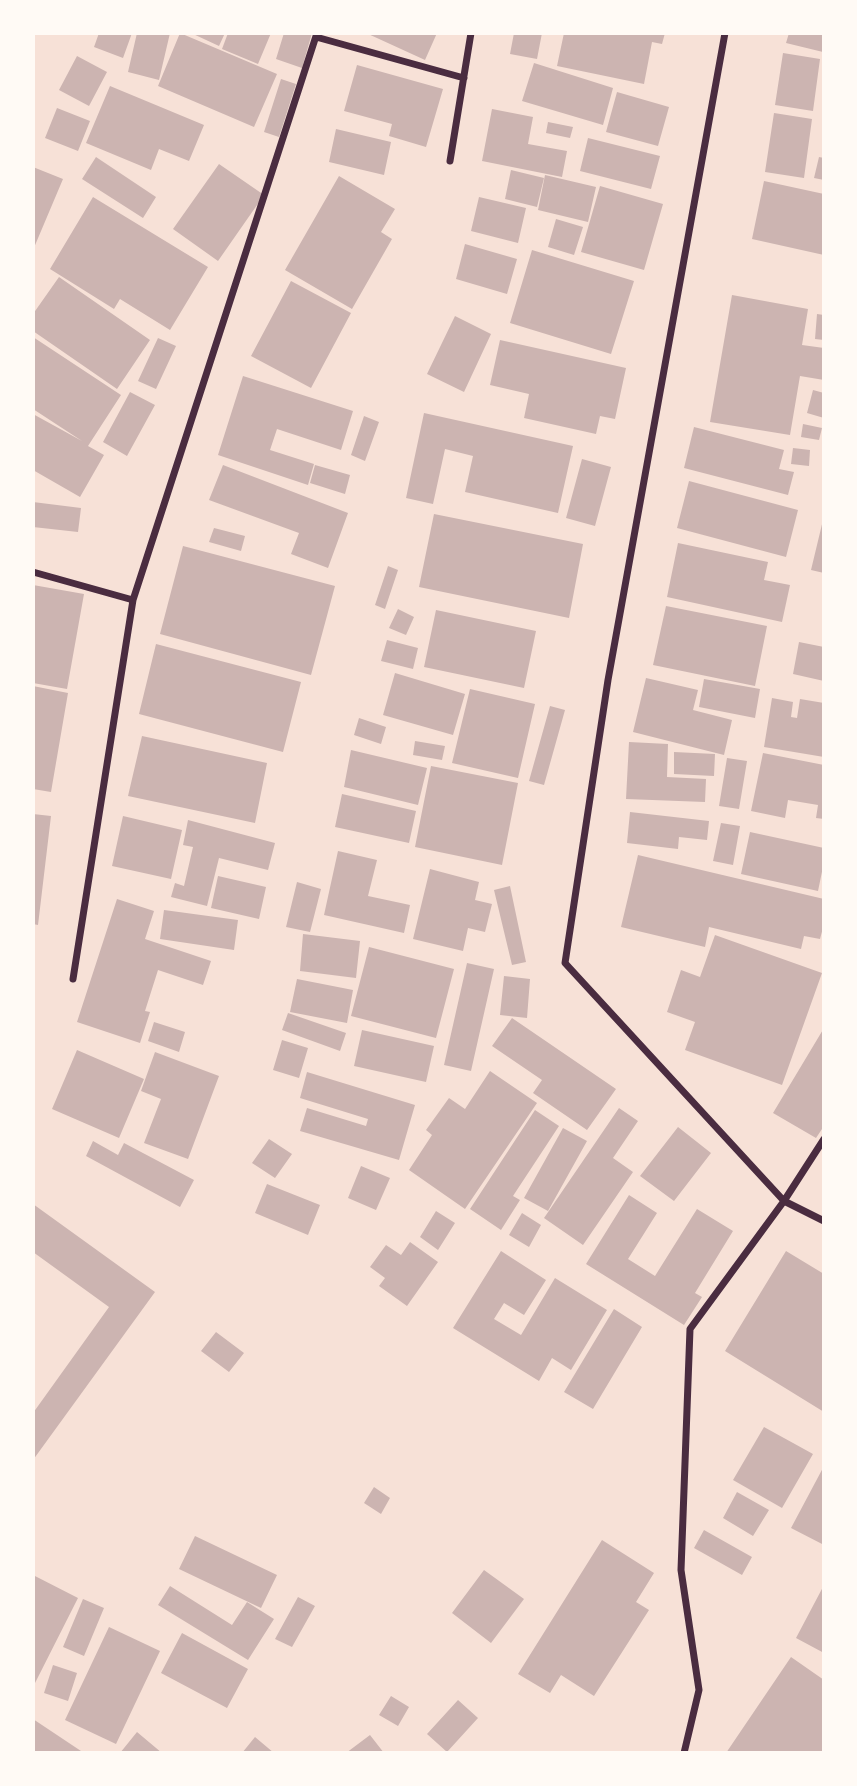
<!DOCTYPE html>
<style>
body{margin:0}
#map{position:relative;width:857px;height:1786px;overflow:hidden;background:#f7e1d7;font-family:"Asap Condensed",sans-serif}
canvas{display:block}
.frame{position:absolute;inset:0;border:35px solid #fffaf5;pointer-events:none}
</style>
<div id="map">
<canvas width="857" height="1786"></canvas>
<div class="frame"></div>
</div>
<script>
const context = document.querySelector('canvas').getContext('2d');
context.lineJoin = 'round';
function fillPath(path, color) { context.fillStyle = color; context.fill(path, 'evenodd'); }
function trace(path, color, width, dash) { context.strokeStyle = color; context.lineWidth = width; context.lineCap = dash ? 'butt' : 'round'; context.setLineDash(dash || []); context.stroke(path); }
const building = new Path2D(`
 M99 33H132L123 58 94 47Z
 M137 33H170L159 80 128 72Z
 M180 33 277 74 254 127 158 86Z
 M191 33H225L219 46Z
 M228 33H271L258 64 222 49Z
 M284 33H312L302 68 276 59Z
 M366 33H437L425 60Z
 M514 33H542L537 59 510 54Z
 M564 33H665L662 44 652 42 644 84 557 66Z
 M789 33H824L823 52 786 43Z
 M783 53 820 59 813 111 775 105Z
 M77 56 107 72 89 106 59 90Z
 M534 63 613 88 603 125 522 101Z
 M357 65 443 89 426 147 389 136 392 124 344 111Z
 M281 79 296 84 279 137 264 132Z
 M110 86 204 125 189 161 159 149 151 170 86 143Z
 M617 92 669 107 658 146 606 132Z
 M57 108 90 121 78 151 45 138Z
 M492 109 533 117 528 144 567 151 562 177 482 161Z
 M774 113 812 119 804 178 765 172Z
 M548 122 573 127 570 138 546 133Z
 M336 129 391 142 384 175 329 162Z
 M588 138 660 156 651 189 580 171Z
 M96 157 156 197 143 218 82 179Z
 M819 157 824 158V180L814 178Z
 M219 164 264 195 218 261 173 229Z
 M33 167 63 179 33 250Z
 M511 170 544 178 537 207 505 199Z
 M545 175 596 187 588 222 538 210Z
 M339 176 395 209 381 232 392 239 352 309 285 270Z
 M764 181 824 194V255L752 239Z
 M600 186 663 204 644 270 581 252Z
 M93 197 208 267 170 330 120 299 114 309 50 269Z
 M479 197 526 208 518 243 471 231Z
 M556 219 583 227 574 255 548 247Z
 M465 244 517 259 507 294 456 279Z
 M532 250 634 281 611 354 510 323Z
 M59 277 150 340 117 389 33 331V314Z
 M291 281 351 313 311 388 251 356Z
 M732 295 808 309 802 345 824 348V380L800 376 790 435 710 422Z
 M817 314 824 315V340L815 339Z
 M455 316 491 334 464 392 427 374Z
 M33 337 121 395 88 446 104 455 80 497 33 470V414L82 441 33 409Z
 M158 338 176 346 156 389 138 381Z
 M500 340 626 368 615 419 600 416 596 434 524 418 529 394 490 385Z
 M243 376 353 411 341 450 277 429 270 450 314 464 308 485 218 455Z
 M813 390 824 393V418L807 413Z
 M130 392 155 405 127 456 103 442Z
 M424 413 573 446 558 513 465 492 473 456 445 449 433 504 406 498Z
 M364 416 379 422 365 461 351 455Z
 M803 424 822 428 819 440 801 437Z
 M694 427 784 450 779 469 794 472 788 495 684 468Z
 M793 448 810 450 809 466 791 464Z
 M582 459 611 467 595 526 566 518Z
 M223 465 348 513 328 568 291 554 299 533 209 500Z
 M315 465 350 475 345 494 310 483Z
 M689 481 798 510 786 557 677 528Z
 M33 502 81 508 78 532 33 527Z
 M434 514 583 544 569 618 419 587Z
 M823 520H824V573L811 570Z
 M214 528 245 536 241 551 209 542Z
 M678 543 768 562 764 580 790 585 782 622 667 597Z
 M183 546 335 586 311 675 160 634Z
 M388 566 398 570 385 609 375 605Z
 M33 585 84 594 67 689 33 683Z
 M666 606 767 626 755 686 653 665Z
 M398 609 414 617 406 635 389 628Z
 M436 610 536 631 524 688 424 667Z
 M387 640 418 648 413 669 381 661Z
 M799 642 824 647V681L793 674Z
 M156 644 301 682 283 752 139 714Z
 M395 673 465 694 453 735 383 715Z
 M646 678 698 690 693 710 732 720 724 755 633 732Z
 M704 679 760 689 755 718 699 707Z
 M33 686 68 693 51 792 33 789 35 715H33Z
 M470 689 535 704 518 778 452 763Z
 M772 698 793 702 791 717 797 718 800 699 824 703 822 722H824V757L764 747Z
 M550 706 565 710 544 785 529 781Z
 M359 718 386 727 381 744 354 735Z
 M142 736 267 763 255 823 128 796Z
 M415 741 445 746 442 760 413 755Z
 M629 742 668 744 667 777 706 779 705 802 626 799Z
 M351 750 427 768 418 805 344 787Z
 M674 752 715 754 714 776 674 774Z
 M763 753 824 765V819L816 818 818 805 788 800 785 818 751 811Z
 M727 758 747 761 739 809 719 806Z
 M431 766 518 783 502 865 415 847Z
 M342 794 416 811 409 843 335 827Z
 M630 812 709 821 707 840 679 837 678 849 627 843Z
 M33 814 51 816 38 925 33 924Z
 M123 816 182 830 171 879 112 866Z
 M188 820 275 843 268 870 219 858 207 906 171 897 175 883 184 886 193 847 183 845Z
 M721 823 740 826 733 865 713 861Z
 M750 832 824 848V862L818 891 741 874Z
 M338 851 377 860 368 896 410 905 404 933 324 915Z
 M638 855 824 899V924L820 939 804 936 801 949 709 927 705 947 621 927Z
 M430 869 479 882 475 900 492 904 485 932 468 928 463 951 413 939Z
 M218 876 266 887 259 919 211 908Z
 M297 882 321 889 310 932 286 927Z
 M510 886 526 962 512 965 494 890Z
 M117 899 154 911 145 939 211 961 203 985 158 970 145 1011 150 1012 140 1043 77 1022Z
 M164 910 238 920 234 950 160 939Z
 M303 934 360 941 356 978 300 971Z
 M715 935 822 973 782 1085 685 1050 695 1022 667 1012 681 970 700 977Z
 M369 947 454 969 436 1038 351 1016Z
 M467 963 494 969 471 1071 444 1065Z
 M504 976 530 979 527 1018 500 1015Z
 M297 979 353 990 347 1023 290 1012Z
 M288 1013 346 1033 340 1051 282 1030Z
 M512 1018 616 1089 587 1130 533 1093 542 1080 492 1046Z
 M154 1022 185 1032 179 1052 148 1041Z
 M824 1028V1126L816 1138 773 1113Z
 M362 1030 434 1046 426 1082 354 1066Z
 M282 1040 308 1048 299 1078 273 1070Z
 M77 1050 144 1079 119 1138 52 1109Z
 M155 1052 219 1076 188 1159 144 1143 161 1099 141 1091Z
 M490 1071 537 1103 465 1209 409 1170 432 1135 426 1130 449 1098 465 1109Z
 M307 1072 415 1105 399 1160 300 1131 307 1108 366 1126 368 1119 300 1098Z
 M619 1108 638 1121 613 1158 633 1172 583 1245 544 1218Z
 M535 1110 559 1126 513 1196 520 1200 501 1230 470 1209Z
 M678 1127 711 1153 674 1201 640 1176Z
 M563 1128 587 1141 548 1211 524 1198Z
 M269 1139 292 1154 275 1178 252 1163Z
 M93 1141 118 1155 124 1143 194 1180 180 1207 86 1156Z
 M361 1166 390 1178 376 1210 348 1198Z
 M267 1184 320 1205 308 1235 255 1213Z
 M629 1195 657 1213 628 1259 655 1276 697 1209 733 1231 695 1293 702 1297 684 1325 586 1264Z
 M33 1204 155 1292 33 1460V1413L109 1307 33 1252Z
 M436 1211 455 1223 438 1250 420 1237Z
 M522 1213 541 1225 529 1247 509 1235Z
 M410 1242 438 1262 407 1306 379 1286 385 1278 370 1267 386 1245 401 1255Z
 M501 1251 546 1280 524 1315 504 1303 494 1319 521 1335 555 1278 607 1310 571 1370 552 1358 539 1381 453 1328Z
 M786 1251 824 1274V1412L725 1351Z
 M614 1309 642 1327 593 1409 564 1392Z
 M216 1332 244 1353 229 1372 201 1351Z
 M764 1427 813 1454 782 1508 733 1480Z
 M824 1466V1545L791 1528Z
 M374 1487 390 1498 381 1514 364 1503Z
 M737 1492 769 1510 753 1536 723 1518Z
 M704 1530 752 1557 742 1575 694 1548Z
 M195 1536 277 1575 261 1608 179 1569Z
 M602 1540 654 1573 636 1602 649 1610 594 1696 561 1675 550 1693 518 1674Z
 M484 1570 524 1599 491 1643 452 1613Z
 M33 1575 78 1598 33 1687Z
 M824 1585V1653L796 1638Z
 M170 1586 232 1625 247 1602 274 1619 248 1660 158 1605Z
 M298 1597 315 1606 292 1647 275 1639Z
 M83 1599 104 1608 84 1656 63 1647Z
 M109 1627 160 1651 116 1744 65 1720Z
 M182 1633 248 1669 227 1708 161 1673Z
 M791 1657 824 1680V1753H726Z
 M53 1665 77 1673 68 1701 44 1693Z
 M391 1696 409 1707 398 1726 379 1715Z
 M458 1700 478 1718 447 1752 427 1734Z
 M33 1719 84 1753H33Z
 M137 1732 162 1753H120Z
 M370 1735 384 1753H346Z
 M255 1737 274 1753H242Z`);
const minor = new Path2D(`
 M725 33 608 680 565 963 784 1201 824 1221
 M316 37 464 78
 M450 161 471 33
 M33 572 133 600
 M73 979 133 600 317 33
 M684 1753 699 1690 681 1570 690 1329 784 1201 824 1139`);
fillPath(building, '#ccb4b1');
trace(minor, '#4a2c40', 7);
</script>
